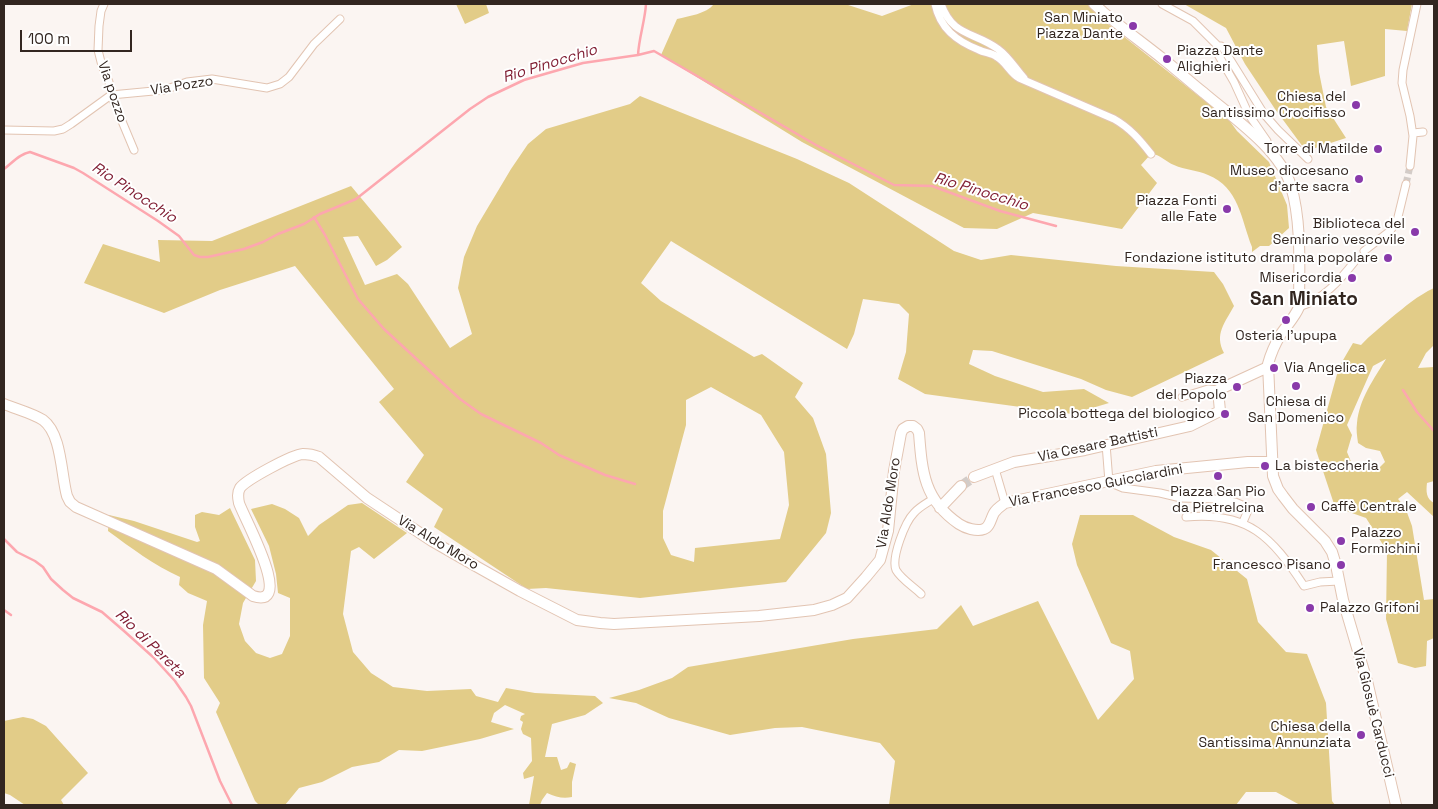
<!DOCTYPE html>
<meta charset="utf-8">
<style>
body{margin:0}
#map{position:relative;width:1438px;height:809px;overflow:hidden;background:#fbf5f2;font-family:"Space Grotesk",sans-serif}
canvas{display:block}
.frame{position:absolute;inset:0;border:5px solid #322620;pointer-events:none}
.scale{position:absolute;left:20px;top:30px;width:112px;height:22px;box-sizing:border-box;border:2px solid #322620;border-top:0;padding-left:6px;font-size:15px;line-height:18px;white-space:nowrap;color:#322620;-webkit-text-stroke:4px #fff;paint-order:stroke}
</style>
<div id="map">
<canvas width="1438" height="809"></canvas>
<div class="frame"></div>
<div class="scale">100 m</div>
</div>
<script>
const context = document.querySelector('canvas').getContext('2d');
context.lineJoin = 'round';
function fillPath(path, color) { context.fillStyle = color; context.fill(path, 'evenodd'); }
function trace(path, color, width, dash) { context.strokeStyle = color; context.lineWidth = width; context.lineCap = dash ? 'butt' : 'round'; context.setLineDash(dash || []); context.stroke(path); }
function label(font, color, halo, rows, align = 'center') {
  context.font = font + ' "Space Grotesk",sans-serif'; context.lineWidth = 4; context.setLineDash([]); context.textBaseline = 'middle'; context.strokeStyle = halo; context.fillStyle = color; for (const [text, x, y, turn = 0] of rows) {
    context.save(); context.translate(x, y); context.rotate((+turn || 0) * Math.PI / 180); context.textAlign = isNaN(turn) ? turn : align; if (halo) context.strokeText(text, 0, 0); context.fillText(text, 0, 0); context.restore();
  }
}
const green = new Path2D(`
 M456 4H486L489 13 465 24Z
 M714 4H845L882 16 914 4H1087L1103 20 1229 120 1237 131 1269 162 1287 205 1289 228 1269 246H1260L1252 252V247C1241 219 1239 187 1208 175 1197 170 1185 170 1174 165 1166 162 1160 154 1151 154L1141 165 1157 183 1122 229 1033 213 997 229 964 228 802 142 661 55 677 19C689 16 706 14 714 4Z
 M1184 4H1412L1407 31 1385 29V76L1351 86 1344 41 1317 45 1319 72 1326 107 1346 138 1306 151 1275 109 1245 64 1226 28Z
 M640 96 797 159 849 183 954 251 981 260 1011 255 1116 266 1214 272 1223 284 1234 306C1225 323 1214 334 1224 353L1132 397 1106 390 1081 379 992 351 973 350 969 364 995 376 1043 392 1084 389 1109 403 1072 414 925 394 898 379 906 352 909 314 899 304 863 299 854 334 847 349 671 241 641 283 661 301 754 357 762 354 803 383 795 397 813 418 826 454 831 513 826 533 786 582 640 598 546 588 527 589 434 527 443 509 406 482 424 455 379 402 394 389 295 266 220 290 164 313 84 283 103 244 160 262 158 240 212 241 351 186 402 247 387 260 376 266 358 236 343 237 365 285 397 274 408 284 450 348 472 334 458 288 464 257 477 226 511 169 528 144 546 129 630 104ZM711 387 761 415 784 452 789 505 780 539 695 548 694 562 671 555 663 538V511L686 425V400Z
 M1434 288V345L1426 353 1418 368 1434 367V481L1427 483C1426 491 1426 499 1434 503V517L1407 492 1398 499 1405 507 1412 526 1424 600 1434 599V638L1427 641 1426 666 1415 668 1398 663 1386 619 1387 551 1366 518 1335 507 1316 450 1339 367 1353 343 1361 345C1370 335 1381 327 1391 318 1406 306 1417 296 1434 288ZM1386 359C1374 379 1359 399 1357 423 1356 429 1357 436 1358 443L1366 448 1380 451 1385 462 1377 470 1362 467 1352 464 1347 452 1352 435 1347 425 1373 366Z
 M362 503 407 533 374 559 359 547 351 551 343 614 353 652 371 673 393 687 427 691 471 689 476 696 498 702 506 688 535 693 595 696 603 703 585 715 552 724 545 757H557L561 770 567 768 570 762 576 764 572 782V797C563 799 556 797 547 793L542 800 540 805H529L534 776 524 779 523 773 532 761 531 738 523 734 521 729 523 722 520 720 521 716 525 714 505 705 494 713 491 722 514 729 480 739 422 751 399 750 379 762 352 767 322 782 299 788 285 805H259L255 801 216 712 220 703 204 678 203 625 207 601 188 593 179 585 180 577C154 565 131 548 108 531L109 515 134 521 197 542 200 541 195 527V515L202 512 219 515 230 508 255 560 256 581 243 603 239 624 245 641 256 653 270 658 282 654 290 636V598L278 593 276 574 269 546 251 509 272 504 285 509 299 518 308 536 319 525 348 505Z
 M1080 515H1133L1174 537 1211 550 1247 579 1258 622 1286 652 1307 654 1326 703 1332 801 1335 805H1300L1276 792H1246L1236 805H889L895 761 880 743 802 727 775 728 730 735 669 718 636 703 609 698 639 690 672 678 688 667 853 639 937 629 961 605 973 626 1038 601 1098 720 1134 679 1130 651 1111 643 1077 565 1072 544Z
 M23 717 33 719 46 726 88 773 61 800 64 805H25L10 795 4 793V721Z`);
const stream = new Path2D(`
 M638 55C639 37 645 21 646 4
 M4 169C12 163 19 154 30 152L74 168 83 173 158 221 179 236 194 255 200 257H208L244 249 263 242 278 234 304 224 320 214 356 199 470 109 488 97 524 80 583 63 638 55 654 51 816 145 894 185 932 186 1000 211 1056 226
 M314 217 325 235 358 299 384 329 460 399 481 414 541 443 559 455 605 475 635 484
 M1403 390 1417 412 1434 431
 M4 539 17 552 35 561 43 567 51 579 63 590 73 598 102 612 124 631 153 657 175 681 186 697 191 706 220 781 232 805
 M4 610 11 615`);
const streetTunnel = new Path2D(`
 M1406 184 1410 166
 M1355 261 1364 251`);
const secondaryTunnel = new Path2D(`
 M961 486 974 477`);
const street = new Path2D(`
 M104 4 101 11 99 26 98 50 102 66 109 82 111 95 134 150
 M935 4C940 28 956 41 979 50 985 53 992 53 997 57 1006 62 1010 73 1019 78L1114 119C1130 128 1140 140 1151 154
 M941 4C953 37 973 31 998 49 1009 57 1015 68 1024 78
 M1162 4 1193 21 1218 46H1221L1223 48 1264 114 1278 130 1308 159
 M1218 46 1216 49V51L1234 82 1249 115 1267 141 1266 147
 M4 130 54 131 63 129 71 124 111 95 164 90 187 82 212 79 267 88 280 84 289 77 314 44 340 19
 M1413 133 1423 132
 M1410 166 1413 136 1410 116 1402 83 1403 70 1417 4
 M1364 251 1390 231 1397 221 1406 184
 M1299 307C1323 300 1340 280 1355 261
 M1182 397 1208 389 1218 390
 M1106 444 1109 482 1123 488 1160 493 1181 498 1216 499 1235 502 1249 508 1243 522
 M995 469 1005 503
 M1186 517C1248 511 1272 537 1304 586L1320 582 1339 581
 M921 594C914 587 901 579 896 570 891 558 905 522 914 513 919 507 927 503 933 499`);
const secondary = new Path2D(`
 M1094 4 1103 12C1122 28 1143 43 1163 59 1177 70 1190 82 1204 93 1232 117 1280 149 1291 186 1302 223 1299 269 1299 307 1295 317 1287 325 1281 334 1275 344 1271 353 1268 364L1273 476 1278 489 1283 496 1293 509 1325 541 1332 552 1336 565 1343 600 1368 685 1396 805
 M4 404C16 409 32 413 43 420 62 434 61 475 67 496L70 502 76 507 216 569 253 596C296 610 243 516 239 503 238 498 237 493 240 488 247 479 292 455 303 454 308 454 314 455 319 457L367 498 432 541 465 560 520 591 577 620 600 623 614 624 759 616 814 610 832 605 847 598 866 577 880 560 888 531 894 471 901 433 903 429 908 426H913L917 429 919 433C922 472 924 500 959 524 965 528 977 532 984 529 990 527 991 518 994 513 997 508 1001 506 1005 503L1156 471 1248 462H1272
 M974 477 1014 462 1085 450 1190 426 1220 411 1218 390 1268 367
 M940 508 961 486`);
const markers = [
 [1133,26,5,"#893aaa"],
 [1167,59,5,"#893aaa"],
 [1356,105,5,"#893aaa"],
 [1378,149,5,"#893aaa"],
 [1359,179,5,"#893aaa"],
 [1227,209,5,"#893aaa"],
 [1415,232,5,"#893aaa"],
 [1388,258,5,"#893aaa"],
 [1352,278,5,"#893aaa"],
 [1286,320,5,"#893aaa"],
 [1274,368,5,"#893aaa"],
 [1296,386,5,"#893aaa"],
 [1237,387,5,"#893aaa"],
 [1225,414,5,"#893aaa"],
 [1265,466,5,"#893aaa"],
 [1218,476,5,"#893aaa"],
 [1311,507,5,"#893aaa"],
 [1341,541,5,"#893aaa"],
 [1341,565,5,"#893aaa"],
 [1310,608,5,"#893aaa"],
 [1361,735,5,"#893aaa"]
];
const poiNames = [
 ["San Miniato",1123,18],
 ["Piazza Dante",1123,34],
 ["Piazza Dante",1177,51,"left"],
 ["Alighieri",1177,67,"left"],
 ["Chiesa del",1346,97],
 ["Santissimo Crocifisso",1346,113],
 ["Torre di Matilde",1368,149],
 ["Museo diocesano",1349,171],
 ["d'arte sacra",1349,187],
 ["Piazza Fonti",1217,201],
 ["alle Fate",1217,217],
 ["Biblioteca del",1405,224],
 ["Seminario vescovile",1405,240],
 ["Fondazione istituto dramma popolare",1378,258],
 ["Misericordia",1342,278],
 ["Osteria l'upupa",1286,336,"center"],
 ["Via Angelica",1284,368,"left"],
 ["Piazza",1227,379],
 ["del Popolo",1227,395],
 ["Chiesa di",1296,402,"center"],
 ["San Domenico",1296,418,"center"],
 ["Piccola bottega del biologico",1215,414],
 ["La bisteccheria",1275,466,"left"],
 ["Piazza San Pio",1218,492,"center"],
 ["da Pietrelcina",1218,508,"center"],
 ["Caffè Centrale",1321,507,"left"],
 ["Palazzo",1351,533,"left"],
 ["Formichini",1351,549,"left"],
 ["Francesco Pisano",1331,565],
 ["Palazzo Grifoni",1320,608,"left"],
 ["Chiesa della",1351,727],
 ["Santissima Annunziata",1351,743]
];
const streetNames = [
 ["Via Pozzo",182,86,-9],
 ["Via pozzo",112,92,71],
 ["Via Cesare Battisti",1098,445,-12],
 ["Via Francesco Guicciardini",1096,486,-11],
 ["Via Aldo Moro",889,503,-81],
 ["Via Aldo Moro",438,543,31],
 ["Via Giosuè Carducci",1373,713,76]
];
const waterNames = [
 ["Rio Pinocchio",550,64,-17],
 ["Rio Pinocchio",981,192,17],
 ["Rio Pinocchio",134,193,33],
 ["Rio di Pereta",150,644,44]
];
const districtNames = [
 ["San Miniato",1304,300]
];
fillPath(green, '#e2cc88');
trace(stream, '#fda7af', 2.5);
trace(streetTunnel, '#d3ccc8', 7, [7, 3.5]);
trace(secondaryTunnel, '#d3ccc8', 10, [10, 5]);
trace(street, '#e2c4b2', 9);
trace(secondary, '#e2c4b2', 12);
trace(street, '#fff', 7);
trace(secondary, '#fff', 10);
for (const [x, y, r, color] of markers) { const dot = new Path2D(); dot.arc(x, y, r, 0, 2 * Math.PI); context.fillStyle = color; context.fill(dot); trace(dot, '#fff', 2); }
label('14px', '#322620', '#fff', poiNames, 'right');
label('14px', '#322620', '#fff', streetNames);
label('italic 15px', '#811f34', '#fff', waterNames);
label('bold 19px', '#322620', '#fff', districtNames);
</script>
